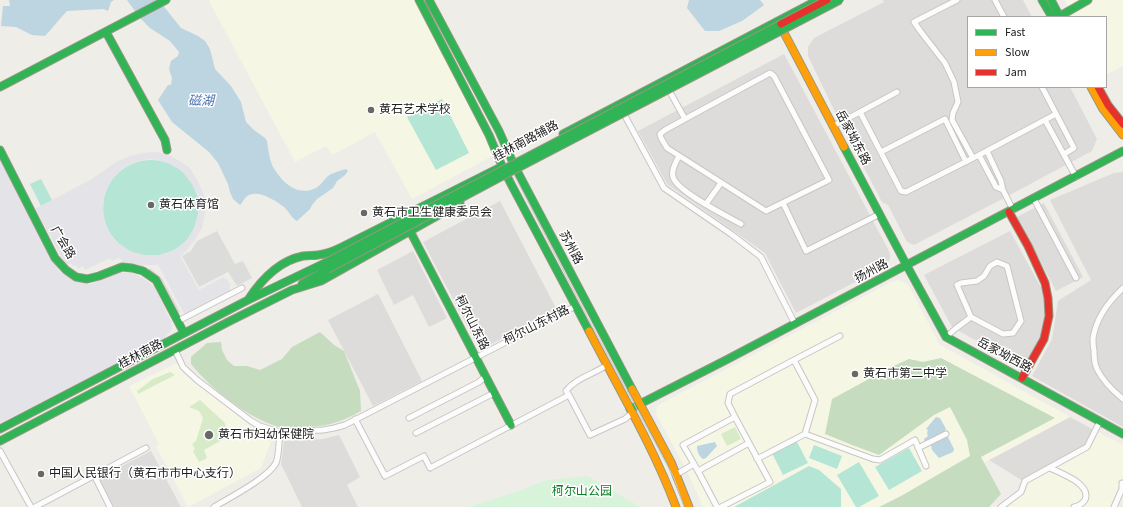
<!DOCTYPE html>
<meta charset="utf-8">
<style>
body{margin:0}
#map{position:relative;width:1123px;height:507px;overflow:hidden;background:#eeede8;font-family:"Source Sans 3",sans-serif}
canvas{display:block}
.legend{position:absolute;left:967px;top:16px;width:140px;height:72px;box-sizing:border-box;background:#fff;border:1px solid #a6a6a6;margin:0;padding:5px 7px;list-style:none;font-size:12px;color:#202020}
.legend li{display:flex;align-items:center;gap:8px;height:20px}
.legend b{width:20px;border:1px solid #a6a6a6}
</style>
<div id="map">
<canvas width="1123" height="507"></canvas>
<ul class="legend">
<li><b style="height:5px;background:#30b455"></b>Fast</li>
<li><b style="height:5px;background:#ff9f0a"></b>Slow</li>
<li><b style="height:5px;background:#e5322d"></b>Jam</li>
</ul>
</div>
<script>
const context = document.querySelector('canvas').getContext('2d');
context.lineJoin = 'round';
function fillPath(path, color) { context.fillStyle = color; context.fill(path, 'evenodd'); }
function trace(path, color, width, dash) { context.strokeStyle = color; context.lineWidth = width; context.lineCap = dash ? 'butt' : 'round'; context.setLineDash(dash || []); context.stroke(path); }
function label(font, color, halo, rows, align = 'center') {
  context.font = font + ' "Source Sans 3","Noto Sans SC",sans-serif'; context.lineWidth = 3; context.setLineDash([]); context.textBaseline = 'middle'; context.strokeStyle = halo; context.fillStyle = color; for (const [text, x, y, turn = 0] of rows) {
    context.save(); context.translate(x, y); context.rotate((+turn || 0) * Math.PI / 180); context.textAlign = isNaN(turn) ? turn : align; if (halo) context.strokeText(text, 0, 0); context.fillText(text, 0, 0); context.restore();
  }
}
const residential = new Path2D(`
 M883 0H1023L1032 17H968V87H1070L1097 139 1092 151 1006 197 914 245 907 242 888 205 882 202 837 116 808 56V47L814 38 884 2Z
 M784 54 889 251 890 255V259L887 264 882 268 796 313 765 253 667 184 638 131Z
 M1123 172V427L1032 376 1052 339 1058 301 1091 280 1050 200 1114 173Z
 M500 201 557 310 480 350 423 242Z
 M1044 203 1083 277 1056 291 1017 217Z
 M1010 231 1044 293 1045 315 1041 339 1024 368 952 327 924 275Z
 M413 251 447 318 429 327 413 295 394 305 377 270Z
 M378 294 422 381 373 406 328 320Z
 M1070 417 1094 430 1086 446 1023 481 989 460Z
 M339 435 360 477 347 485 358 507H302L281 464 284 441 323 439Z
 M151 451 181 507H114L99 478Z`);
const education = new Path2D(`
 M211 0H418L495 154 485 160 412 199 375 132 332 155 326 146 295 162 209 1Z
 M1065 0H1123V66L1106 75V17H1073Z
 M897 280 904 282 909 286 939 344 1070 417 989 460 904 507H703L687 471 657 416 656 411 657 407 660 404 891 282Z
 M177 363 183 373 271 442 261 468 188 507 156 446 159 444 129 386Z
 M1094 430 1123 445V495L1118 507H998L1020 490 1023 481 1085 446Z`);
const religious = new Path2D(`
 M217 231 235 264 243 261 252 278 237 286 228 272 199 287 182 256 191 251 197 241Z
 M150 268 162 278 180 312 177 314 148 272Z`);
const grass = new Path2D(`
 M170 372 175 375 138 394 137 391 153 379Z
 M200 400 224 422 231 435 204 450 207 458 199 462 193 451 195 449 192 444 196 441 203 418 199 411 189 407Z
 M735 427 741 439 727 446 721 434Z`);
const forest = new Path2D(`
 M320 332 334 345 344 351 360 391 361 411C339 424 320 428 294 427 290 427 284 428 279 427 248 418 211 389 191 364V357L207 343 221 342 222 350 227 360 234 366H247L260 370 282 359 292 347Z
 M941 358 1055 418 981 457 1001 494 989 507H879L901 496 970 456 967 440 950 407 934 415 879 455 852 445 825 434 832 399 889 368 909 359 923 362Z`);
const park = new Path2D(`
 M588 476 640 507H468L519 491 546 480Z`);
const pitch = new Path2D(`
 M442 99 469 153 436 170 407 117Z
 M103 208a48 48 0 1 1 96 0a48 48 0 1 1-96 0Z
 M41 179 52 200 41 206 30 184Z
 M796 440 808 463 783 475 772 453Z
 M814 445 842 456 837 469 809 458Z
 M909 448 922 471 889 490 875 467Z
 M859 462 879 496 859 507H856L837 475Z
 M809 466 819 470 841 489V507H734Z`);
const plaza = new Path2D(`
 M158 152 169 155 189 167 197 180 204 195 205 212 202 228 194 241 187 250 180 256 199 290 224 277 225 279H227L231 286 229 287 231 291 185 315 158 265H144V268H142L135 265 122 264 123 262 121 259 118 258 112 261 110 258 85 270 83 266 78 269 76 265 73 266 71 263 66 265 35 209 92 179 116 162 130 156 142 153ZM151 159 168 163 182 171 192 184 198 198V213L194 228 186 241 174 250 159 255H144L130 251 117 242 107 229 103 213 104 197 110 182 121 170 135 162Z
 M0 159 54 263 61 273 74 281 90 284 117 272 133 273 146 280 155 288 171 321 172 329 163 340 0 423Z`);
const water = new Path2D(`
 M9 0H114L111 2 108 11 103 9 67 11C59 19 53 28 45 36L32 35 16 27 1 26 3 6H10Z
 M127 0H160L165 8 181 28 198 36 205 41 210 49 215 69 231 86 241 102 246 122 254 130 265 138 267 141C268 148 269 156 271 162 272 166 275 170 277 173 286 186 300 196 316 188 321 185 323 181 327 177 331 173 340 171 346 169L348 171 345 175 337 181 333 188 317 199 312 205 310 209 297 221C291 218 289 211 284 207 275 200 256 188 246 197 244 199 242 203 240 205L233 199 230 192 228 184 218 163 209 152 172 122 158 100 168 85H171L172 78 169 69 171 61 178 56 179 52 170 41 150 28 140 18Z
 M689 0H760L764 5 742 21 719 31H705L687 8Z
 M936 417 940 418 946 429 943 433 925 442 924 439 928 436 927 433 928 430 926 429Z
 M945 437H948L954 449 953 452 939 458 932 450 931 445Z
 M715 442 717 446 706 458 703 459C699 456 697 452 697 446Z`);
const street = new Path2D(`
 M957 0 914 22 921 32 945 63 954 82 958 102 953 113 952 120 973 158
 M995 0 1004 17
 M770 73 774 76 829 180 766 211 667 148 661 138 660 134 665 130 685 119Z
 M1042 87 1074 148 1064 154
 M670 92 685 119
 M897 92 860 112 901 191 906 192 979 155 1056 114
 M625 116 664 188 731 234 761 257 795 324
 M1045 120 1076 177
 M833 126 860 112
 M987 151 1001 181 1003 190 1013 210
 M881 152 945 119 966 162
 M979 155 996 187 1003 190
 M679 156C676 162 671 170 673 177 676 191 727 216 741 224
 M1034 199 1076 278
 M783 203 806 251 880 214
 M706 204 721 183
 M1123 288C1109 301 1096 319 1093 338 1093 342 1093 347 1094 350 1094 356 1094 363 1097 369 1103 381 1113 391 1123 399
 M178 321 242 288
 M946 337 955 329 971 317 1003 334 1013 333 1021 321 1007 266 997 262 990 266 984 276 977 281 961 283 957 285 971 317
 M175 350 183 367 197 380 251 421 260 426 280 432 323 430 334 428 345 425 576 306
 M794 360 840 336
 M569 395 590 435 625 419 632 413
 M735 417 728 403 730 394 794 360 815 400 805 434
 M409 418 479 382 486 376
 M355 419 385 476 424 456 430 468 569 395 566 391C576 378 594 374 607 365
 M416 433 494 393
 M918 448 946 434
 M0 451 31 507
 M757 459 805 434 873 459 880 460 915 440 926 466
 M1050 468C1060 473 1092 484 1085 500 1082 504 1079 506 1074 507
 M698 471 717 507
 M677 474 694 464 698 471 749 443 735 417 683 445 694 464
 M94 475 110 507
 M35 507 146 448
 M214 507C229 498 268 478 276 463 279 456 279 440 280 432
 M721 507 770 482 749 443
 M1001 507 1021 492 1025 481 1087 447 1100 421
 M1114 507 1122 489V483`);
const fast = new Path2D(`
 M419 0 489 135 502 166 511 184 589 331
 M429 0 499 131 514 165 632 389
 M1042 0 1052 17
 M1051 0 1060 17
 M1060 16 1088 0
 M106 32 165 140 167 150
 M0 87 166 0
 M563 134 818 0
 M844 147 907 266 946 337 1123 434
 M0 150 55 258 66 270 76 277 87 279 99 276 122 267 132 268 143 271 156 280 184 333
 M410 231 511 425
 M302 284 328 269
 M292 290 321 281 460 203
 M248 300C261 280 278 261 303 256 308 255 313 256 318 255 326 254 334 251 342 247L499 168
 M248 300 327 262
 M630 409 726 360 1123 151
 M0 429 248 300
 M0 441 228 322 292 290`);
const slow = new Path2D(`
 M780 25 844 147
 M1091 87 1103 109 1123 135
 M589 331C619 389 653 446 676 507
 M632 389 671 462 689 507`);
const jam = new Path2D(`
 M1098 87 1108 105 1123 124
 M1009 212 1028 246 1045 283 1048 298 1049 316 1044 339 1022 378`);
const tram = new Path2D(`
 M684 507 674 478 590 322 514 175 512 170 515 167 529 159 835 0`);
const fastBridge = new Path2D(`
 M327 262 781 24
 M328 269 510 172 840 0`);
const jamBridge = new Path2D(`
 M781 24 827 0`);
const markers = [
 [371,110,4,"#686866"],
 [151,205,4,"#686866"],
 [364,213,4,"#686866"],
 [855,374,4,"#686866"],
 [209,435,5,"#686866"],
 [41,474,4,"#686866"]
];
const poiNames = [
 ["黄石艺术学校",379,110],
 ["黄石体育馆",159,205],
 ["黄石市卫生健康委员会",372,213],
 ["黄石市第二中学",863,374],
 ["黄石市妇幼保健院",218,435],
 ["中国人民银行（黄石市市中心支行）",49,474]
];
const streetNames = [
 ["岳家坳东路",852,138,62],
 ["桂林南路辅路",526,142,-28],
 ["广会路",62,243,59],
 ["苏州路",570,248,62],
 ["扬州路",872,272,-28],
 ["柯尔山东路",471,323,63],
 ["柯尔山东村路",537,326,-27],
 ["桂林南路",141,355,-28],
 ["岳家坳西路",1004,356,28]
];
const parkNames = [
 ["柯尔山公园",582,492]
];
const waterNames = [
 ["磁湖",201,102]
];
fillPath(residential, '#dddcda');
fillPath(education, '#f5f7e4');
fillPath(religious, '#dcdcda');
fillPath(grass, '#d7ebc8');
fillPath(forest, '#c6dcbe');
fillPath(park, '#d7f4da');
fillPath(pitch, '#b4e5d5');
fillPath(plaza, '#e4e3e7');
fillPath(water, '#bcd5e0');
trace(street, '#c7c6c4', 7);
trace(fast, '#949880', 9);
trace(slow, '#949880', 9);
trace(jam, '#949880', 9);
trace(street, '#fcfcfc', 5);
trace(fast, '#30b455', 7);
trace(slow, '#ff9f0a', 7);
trace(jam, '#e5322d', 7);
trace(tram, '#cbcbca', 1);
trace(fastBridge, '#949880', 9, []);
trace(jamBridge, '#949880', 9, []);
trace(fastBridge, '#30b455', 7);
trace(jamBridge, '#e5322d', 7);
for (const [x, y, r, color] of markers) { const dot = new Path2D(); dot.arc(x, y, r, 0, 2 * Math.PI); context.fillStyle = color; context.fill(dot); trace(dot, '#fff', 1.5); }
label('12px', '#202020', '#fff', poiNames, 'left');
label('12px', '#202020', '#fff', streetNames);
label('12px', '#0c7f23', '#fff', parkNames);
label('italic 13px', '#4c72b0', '#fff', waterNames);
</script>
